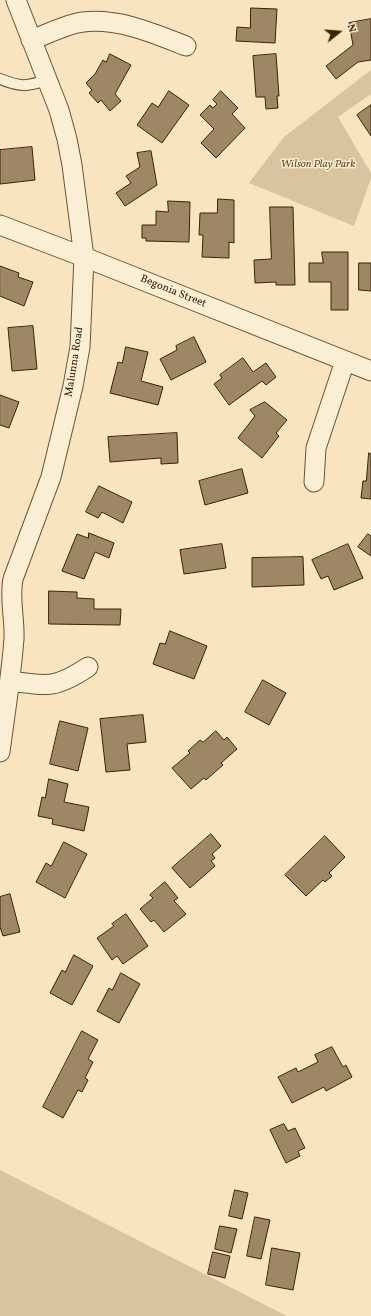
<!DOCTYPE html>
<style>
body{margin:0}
#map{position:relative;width:371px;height:1316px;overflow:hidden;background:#f8e5bf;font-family:Vollkorn,serif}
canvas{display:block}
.north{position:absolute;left:319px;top:12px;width:40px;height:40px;-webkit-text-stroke:3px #faeed5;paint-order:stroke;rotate:73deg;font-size:11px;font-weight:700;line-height:16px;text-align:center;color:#3b2204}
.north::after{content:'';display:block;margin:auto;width:14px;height:18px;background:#3b2204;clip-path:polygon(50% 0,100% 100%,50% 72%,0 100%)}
</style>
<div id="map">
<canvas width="371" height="1316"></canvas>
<div class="north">N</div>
</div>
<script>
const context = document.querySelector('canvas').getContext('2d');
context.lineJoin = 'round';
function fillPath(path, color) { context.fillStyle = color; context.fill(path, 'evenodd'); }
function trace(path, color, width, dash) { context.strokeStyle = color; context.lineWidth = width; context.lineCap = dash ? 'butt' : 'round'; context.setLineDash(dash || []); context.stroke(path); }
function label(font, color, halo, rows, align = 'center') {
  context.font = font + ' Vollkorn,serif'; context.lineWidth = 3; context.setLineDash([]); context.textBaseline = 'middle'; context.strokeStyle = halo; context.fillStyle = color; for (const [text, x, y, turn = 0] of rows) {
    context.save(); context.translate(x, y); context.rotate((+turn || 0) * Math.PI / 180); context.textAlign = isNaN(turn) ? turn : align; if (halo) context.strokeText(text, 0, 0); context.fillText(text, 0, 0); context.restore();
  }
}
const green = new Path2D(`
 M371 70V94L338 117 371 173V178L354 226 249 183 284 137Z
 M0 1170 281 1313 287 1316H0Z`);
const building = new Path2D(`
 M251 8 277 9 275 43 236 41 237 27 250 28Z
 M371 19V60L358 62 336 79 326 66 353 45 349 23Z
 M110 54 131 65 115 94 121 101 110 111 101 100 98 103 89 93 92 90 86 83 95 74 103 60 106 62Z
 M276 54 279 96H277L278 108 266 109 265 97H256L253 56Z
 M169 91 189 105 162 143 137 125 152 103 158 107Z
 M221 91 238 108 232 114 245 128 216 158 201 143 214 129 200 115 210 105 213 108 217 104 213 100Z
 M371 105V136L357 115Z
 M32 147 35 180 0 184V150Z
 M151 151 157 185 125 206 116 193 131 183 126 176 140 167 137 153Z
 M218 199 234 200V243L229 242V258L202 257 203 235H199L200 213H217Z
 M168 201 190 202 189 242 146 241V238H142V225H156V211L168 212Z
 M270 207H293L295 285H276V282L255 283 254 260 271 259Z
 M322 252H348V310H331V282H309V263H323Z
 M359 263H371V291L359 290Z
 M0 266 19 273 18 277 33 282 24 306 0 296Z
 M33 326 37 369 12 371 8 328Z
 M194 337 206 362 171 380 160 359 177 350 176 346Z
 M126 347 148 352 141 381 163 387 158 405 110 393 118 362 122 363Z
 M243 358 253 372 266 363 276 377 266 385 262 381 229 405 214 384 222 378 220 375Z
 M0 395 19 402 9 428 0 425Z
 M265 402 287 420 276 433 279 436 262 458 238 438 255 416 250 410Z
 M177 433 178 463 161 464V458L110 462 108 437Z
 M369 453 371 454V499L361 498 363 481H366Z
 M242 469 248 493 205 505 199 481Z
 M99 486 132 502 123 523 102 512 98 518 86 512Z
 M89 533 114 543 109 558 95 552 84 579 62 571 77 534 88 538Z
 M368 534 371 536V556L358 547Z
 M222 544 226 568 184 574 180 550Z
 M348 544 363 578 334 590 328 576 321 579 312 560Z
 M303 557 304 585 252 587V558Z
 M49 591 77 592V598L94 599V609H121L120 625 49 624Z
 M170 631 207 646 194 679 153 664 160 643 165 644Z
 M263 680 286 693 269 725 245 712Z
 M143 715 146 742 127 744 130 770 106 772 100 719Z
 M60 721 88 728 78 771 50 764Z
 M216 731 224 740 227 737 237 749 221 763 223 765 206 780 204 778 191 789 172 768 190 753 188 751 200 740 203 742Z
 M49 779 68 784 64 802 89 807 84 831 52 824 53 819 38 816 42 797 45 798Z
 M211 834 221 846 212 854 215 858 211 861 215 866 190 888 172 868Z
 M325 836 345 857 329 873 332 876 325 882 323 880 306 896 285 875Z
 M64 842 87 854 65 898 36 882 46 863 51 866Z
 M165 882 178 898 174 901 186 914 164 932 154 920 151 922 140 909 153 898 150 895Z
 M10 894 20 932 3 936 0 927V897Z
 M126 914 148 946 123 964 117 956 112 960 97 938 114 926 112 924Z
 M74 955 93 966 72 1005 50 993 62 970 65 972Z
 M121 973 140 984 119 1023 97 1011 109 988 112 990Z
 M82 1031 98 1040 88 1059 93 1062 85 1078 88 1080 82 1092 78 1090 63 1118 43 1107Z
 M332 1047 343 1067 346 1065 352 1077 326 1091 324 1087 292 1103 278 1077 296 1068 298 1072 318 1062 315 1055Z
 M284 1124 288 1131 295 1128 305 1148 298 1151 300 1156 286 1163 270 1130Z
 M235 1190 248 1193 242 1219 229 1216Z
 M255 1217 270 1220 261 1259 247 1256Z
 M220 1226 237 1229 231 1253 215 1249Z
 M272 1248 300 1253 293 1290 266 1285Z
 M213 1252 230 1256 225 1278 208 1274Z`);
const lane = new Path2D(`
 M0 79C21 87 26 87 47 80`);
const street = new Path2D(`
 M31 40C46 35 66 24 83 22 119 18 153 33 186 46
 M0 225 84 257 371 371
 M314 482 316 448 345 361
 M10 681C47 686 55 689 88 667
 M0 752C5 714 11 677 14 639 15 619 9 599 13 579L51 477 73 386 80 347 84 257 72 165 67 139 59 110 16 0`);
const parkNames = [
 ["Wilson Play Park",318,165]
];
const streetNames = [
 ["Begonia Street",173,292,22],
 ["Malunna Road",75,362,-81]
];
fillPath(green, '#d8c49f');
fillPath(building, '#9d8765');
trace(building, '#3b2204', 1);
trace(lane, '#6a5333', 12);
trace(street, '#6a5333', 21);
trace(lane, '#faeed5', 10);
trace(street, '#faeed5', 19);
label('italic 11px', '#624a2b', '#faeed5', parkNames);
label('11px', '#3b2204', '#faeed5', streetNames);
</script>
